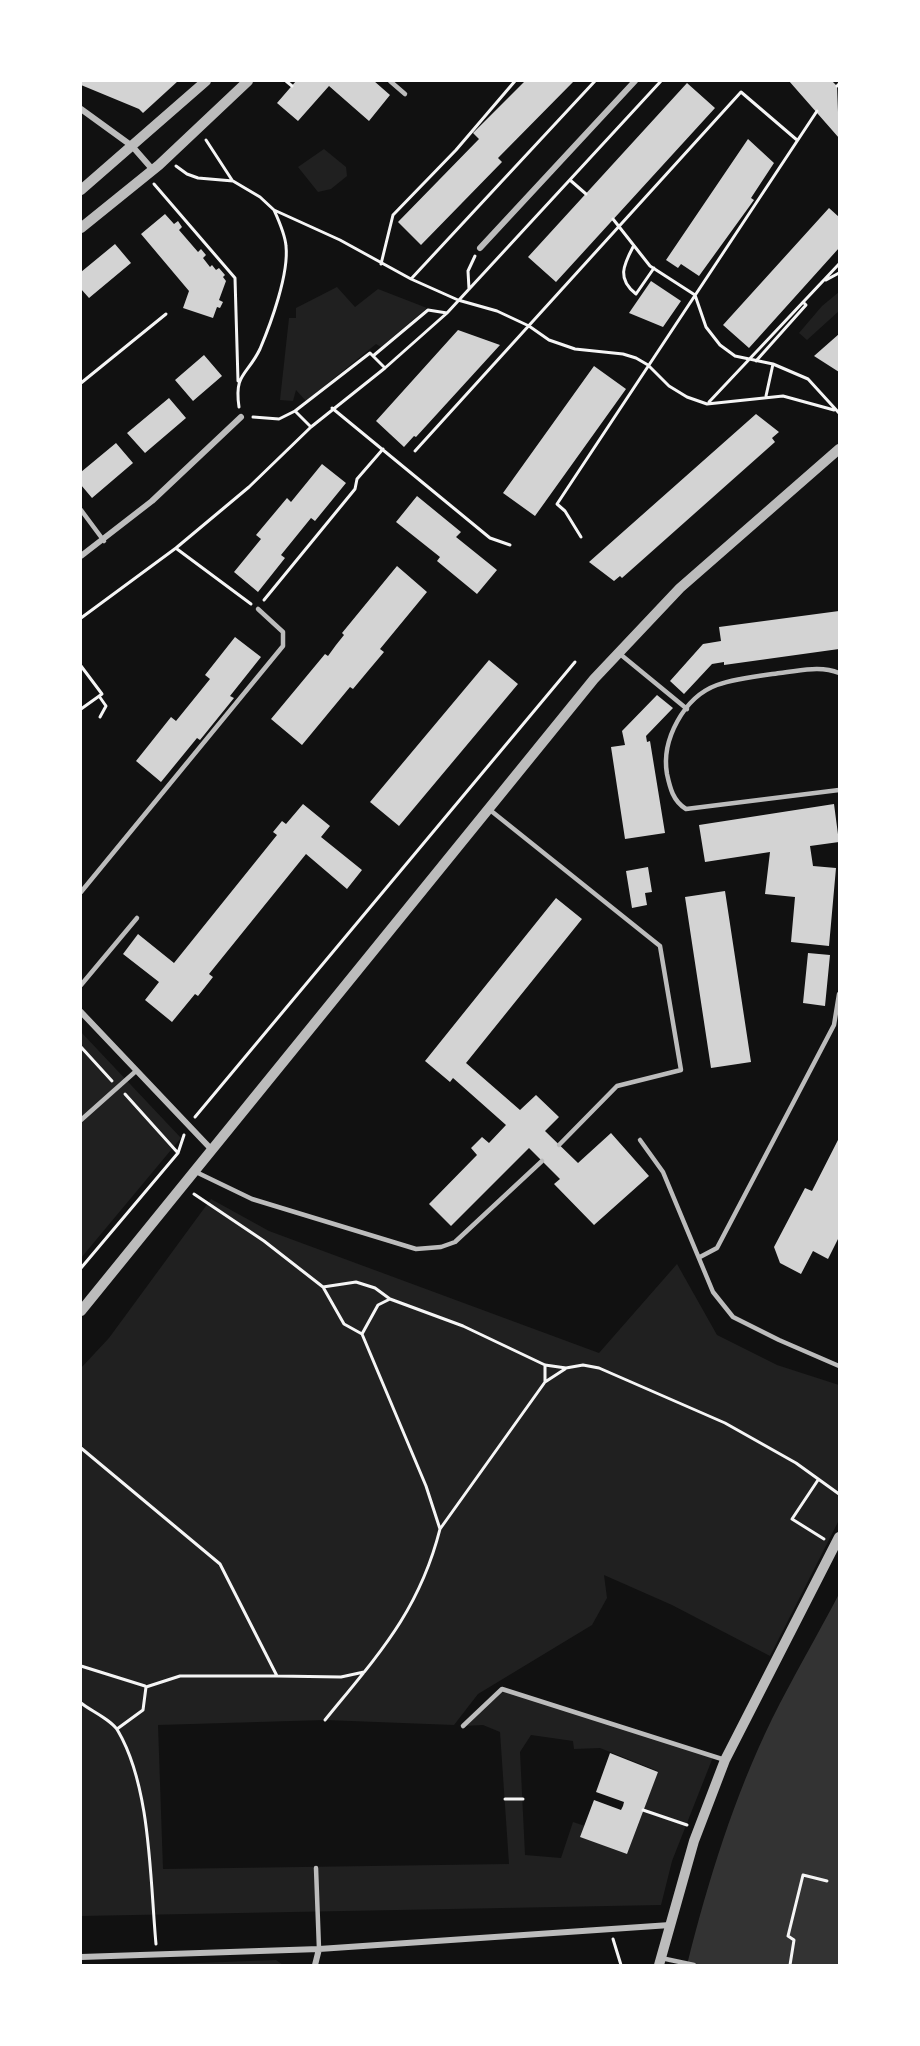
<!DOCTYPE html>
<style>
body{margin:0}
#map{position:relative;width:920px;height:2046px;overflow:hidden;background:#111;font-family:"Golos Text",sans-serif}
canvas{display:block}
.frame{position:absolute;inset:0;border:82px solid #fff;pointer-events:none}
</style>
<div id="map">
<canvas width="920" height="2046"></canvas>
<div class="frame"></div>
</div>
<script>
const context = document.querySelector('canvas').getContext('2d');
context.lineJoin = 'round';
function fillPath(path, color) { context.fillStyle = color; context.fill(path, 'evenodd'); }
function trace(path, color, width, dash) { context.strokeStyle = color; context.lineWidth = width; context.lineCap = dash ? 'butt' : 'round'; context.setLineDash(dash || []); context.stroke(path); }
const green = new Path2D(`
 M324 149 346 167 347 176 331 189 318 192 298 167Z
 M337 287 355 307 378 289 427 308 381 347 376 344 306 401 296 390 293 401 280 400 289 318H296V308Z
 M839 292V311L807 340 799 333 822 306Z
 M81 1032 181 1138 81 1258Z
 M211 1199 269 1231 599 1353 677 1264 717 1335 777 1365 839 1385V1520L770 1656 672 1605 604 1575 607 1598 592 1625 478 1694 454 1725 325 1720 158 1725 163 1869 509 1864 500 1732 483 1725 463 1726 502 1689 713 1757 672 1861 661 1905 81 1916V1368L109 1338ZM531 1735 573 1741 574 1749 600 1748 658 1771 627 1854 581 1837 585 1826 573 1822 561 1858 525 1855 520 1752Z
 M276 1960 283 1965H145Z`);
const water = new Path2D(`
 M839 1594V1965H687C708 1881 734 1797 772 1719 793 1677 817 1636 839 1594Z`);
const building = new Path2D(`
 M81 81H178L143 113 139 109 81 85Z
 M296 81H374L390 95 369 121 329 86 298 121 277 103Z
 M525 81H574L498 158 502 162 421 245 398 222 479 139 473 133Z
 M789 81H832L837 86 839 138Z
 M687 83 715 108 556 282 528 257Z
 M748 139 774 163 751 198 754 200 699 276 681 264 678 268 666 260Z
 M829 208 839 217V248L749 348 723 325Z
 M165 214 174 224 178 221 182 227 179 230 198 252 201 249 206 255 203 258 210 267 212 265 216 270 219 268 225 275 223 277 226 281 219 300 223 302 220 308 217 307 213 318 183 308 189 291 141 234Z
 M115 244 131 263 89 298 81 289V272Z
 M651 281 681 301 663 327 629 313Z
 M458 330 500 345 416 437 414 436 404 447 376 421Z
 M839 334V372L814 356Z
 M204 355 222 376 193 401 175 380Z
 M594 366 626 389 535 516 503 493Z
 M169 398 186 418 145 453 127 433Z
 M756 414 779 432 772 438 775 442 622 578 620 576 614 581 589 562Z
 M116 443 133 463 92 498 81 485V472Z
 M322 464 346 483 315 521 311 518 281 555 285 558 258 592 234 572 261 539 256 535 287 498 291 502Z
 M417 496 461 532 456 537 497 570 477 594 437 561 440 557 396 522Z
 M397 566 427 592 380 649 384 652 368 671 353 689 350 687 302 745 271 719 325 654 328 656 336 645 344 635 342 633Z
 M839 611V649L724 665V662L712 664 684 694 670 681 703 644 721 641 719 627Z
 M235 637 261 657 230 696 234 698 200 740 197 738 161 782 136 761 171 717 176 721 210 679 205 675Z
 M489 660 518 684 399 826 370 802Z
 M657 695 673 708 646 736 647 742 650 741 665 833 625 839 611 747 625 745 622 731Z
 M303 804 330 826 321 837 362 870 347 889 306 854 209 974 213 977 198 996 195 994 172 1022 145 1000 159 982 123 954 138 934 174 963 277 835 273 832 282 821 286 824Z
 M834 804 839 842 810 846 813 866 836 868 829 946 791 942 795 897 765 894 770 852 705 862 699 825Z
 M648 867 652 892 645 893 647 905 632 908 626 871Z
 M725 891 751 1062 711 1068 685 897Z
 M556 898 582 919 466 1063 520 1110 536 1095 559 1117 545 1131 578 1163 611 1133 649 1176 594 1225 554 1184 560 1179 529 1148 451 1226 429 1204 477 1155 471 1148 482 1137 489 1143 506 1125 453 1078 450 1082 425 1061Z
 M808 953 830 955 825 1006 803 1003Z
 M839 1138V1237L828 1259 813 1251 801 1274 780 1263 774 1247 805 1188 812 1191Z
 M610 1753 658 1772 627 1854 580 1837 594 1800 621 1810 623 1806 624 1802 596 1792Z`);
const path = new Path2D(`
 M286 81 292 86
 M837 86 839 84
 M206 140 232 180
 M176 166 187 174 198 178 233 181 260 197 274 210 340 240 411 279 458 300 497 311 529 326 549 340 575 349 623 354 636 358 648 365 669 386 687 397 707 404 783 396 834 410
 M570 180 586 194
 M154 184 235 278 238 381
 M613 219 650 266 695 295 706 327 720 345 735 356 773 364 808 379 839 413
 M633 247C623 266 617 279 636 294L654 268
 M381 264 393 215 456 150 515 81
 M411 279 595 81
 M826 280 839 273
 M469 289 468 271 475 256
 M373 356 428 310 447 313
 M756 361 806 305 803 302
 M81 383 166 314
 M766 396 773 364
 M709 402 839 264
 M239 407C234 373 247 376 260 349 271 323 289 274 286 246 285 234 279 221 274 210
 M332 408 490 538 510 545
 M295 411 370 353 385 368
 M253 417 279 419 295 411 311 427
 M415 451 741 92 797 140
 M581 537 565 511 557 504 817 111
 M177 549 251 604
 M264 600 355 489 357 479 383 449
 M81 618 176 548 249 487 311 427 385 368 447 313 661 81
 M81 666 102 694 81 709
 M99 696 106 706 100 717
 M81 1047 112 1081
 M125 1094 178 1153
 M195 1117 575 662
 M194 1194 264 1241 323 1287 344 1324 362 1334 378 1305 390 1299
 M81 1268 178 1153 184 1135
 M323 1287 356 1282 375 1288 390 1299 463 1326 545 1365 566 1368 583 1365 599 1368 725 1423 796 1463 839 1494
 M362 1334 426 1486 440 1529 545 1382 565 1369
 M545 1366V1382
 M81 1448 220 1564 277 1676H180L146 1687 143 1710 117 1729
 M818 1480 792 1519 824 1539
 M81 1666 145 1686
 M277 1676 341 1677 364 1672
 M81 1703C91 1711 112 1720 118 1731 151 1787 150 1880 156 1944
 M325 1720C377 1656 419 1612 440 1529
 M505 1799H523
 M643 1810 687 1825
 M613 1939 621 1965
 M790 1965 794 1940 788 1936 803 1875 827 1881`);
const service = new Path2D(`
 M390 81 405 94
 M81 510 104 541
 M620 654 687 709
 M839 673C820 665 800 671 780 673 759 676 737 678 717 685 684 697 661 740 667 774 670 788 673 801 686 809L839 790
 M490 810 660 946 681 1070 617 1086 559 1145
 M81 892 283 646V632L258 609
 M81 985 137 918
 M81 1120 136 1071
 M640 1140 663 1172 713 1292 733 1317 779 1340 839 1366
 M196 1172 252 1199 416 1249 441 1247 455 1242 542 1161
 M700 1257 717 1248 834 1025 839 994
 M463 1726 502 1689 725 1760
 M316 1868 319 1949
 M661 1958 694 1965`);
const minor = new Path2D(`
 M81 109 132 146 153 170
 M480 248 635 81
 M81 556 152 501 241 417
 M81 1012 212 1150
 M81 1957 319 1949 670 1925
 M315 1965 319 1949`);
const tertiary = new Path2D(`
 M81 190 206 81
 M81 228 159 165 248 81
 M81 1311 594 679 680 588 839 449
 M659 1965 694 1841 725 1760 839 1537`);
fillPath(green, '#202020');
fillPath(water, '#333');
fillPath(building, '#d3d3d3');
trace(path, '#f5f5f5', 3);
trace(service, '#bcbcbc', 4.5);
trace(minor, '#bcbcbc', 6);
trace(tertiary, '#bcbcbc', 10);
</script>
